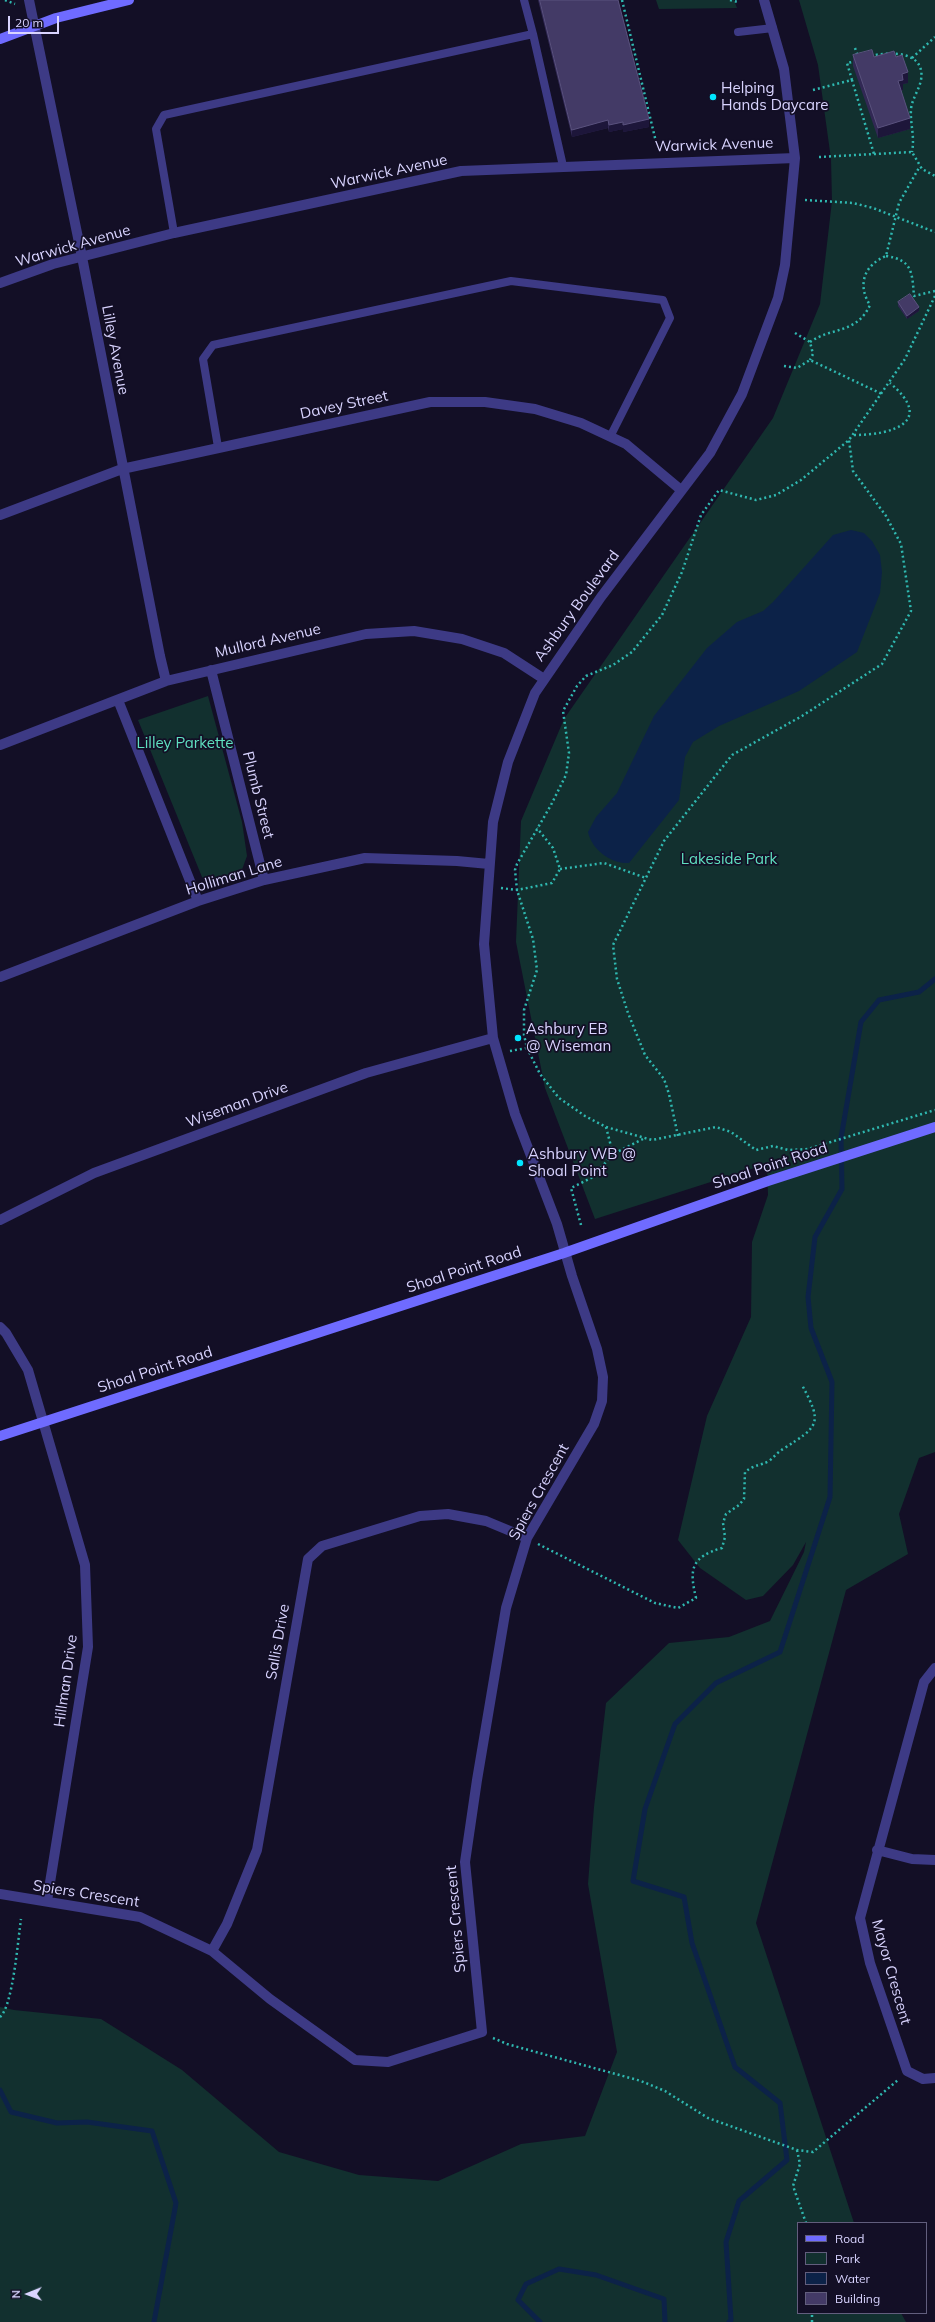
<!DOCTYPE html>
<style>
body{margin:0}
#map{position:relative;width:935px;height:2322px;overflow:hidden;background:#130f26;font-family:Mulish,sans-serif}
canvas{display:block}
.legend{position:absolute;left:797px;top:2222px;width:130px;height:92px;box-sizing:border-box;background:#130f26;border:1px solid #625e7d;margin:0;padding:5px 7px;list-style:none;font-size:12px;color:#d9d4ff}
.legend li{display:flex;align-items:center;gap:8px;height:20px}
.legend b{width:20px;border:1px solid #625e7d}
.north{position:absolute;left:8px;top:2274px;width:40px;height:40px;-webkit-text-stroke:3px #130f26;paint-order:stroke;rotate:269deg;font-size:11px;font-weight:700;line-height:16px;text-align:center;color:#d9d4ff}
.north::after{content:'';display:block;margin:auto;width:14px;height:18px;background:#d9d4ff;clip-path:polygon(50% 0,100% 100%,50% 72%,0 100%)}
.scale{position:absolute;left:8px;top:16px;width:51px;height:18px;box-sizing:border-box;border:2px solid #d9d4ff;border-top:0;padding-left:5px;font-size:12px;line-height:14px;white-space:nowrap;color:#d9d4ff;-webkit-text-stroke:3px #130f26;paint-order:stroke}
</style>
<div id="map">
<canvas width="935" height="2322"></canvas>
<ul class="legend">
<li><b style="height:5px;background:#6f6bff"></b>Road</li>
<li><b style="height:11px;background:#12302f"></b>Park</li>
<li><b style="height:11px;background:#0c2248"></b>Water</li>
<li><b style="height:11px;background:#433a66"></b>Building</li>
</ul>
<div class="north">N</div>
<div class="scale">20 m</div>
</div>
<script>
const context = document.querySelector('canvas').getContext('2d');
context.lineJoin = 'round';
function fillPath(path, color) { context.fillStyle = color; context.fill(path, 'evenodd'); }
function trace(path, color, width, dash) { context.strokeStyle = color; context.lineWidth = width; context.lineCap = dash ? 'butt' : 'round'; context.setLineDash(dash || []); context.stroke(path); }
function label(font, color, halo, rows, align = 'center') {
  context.font = font + ' Mulish,sans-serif'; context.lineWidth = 3.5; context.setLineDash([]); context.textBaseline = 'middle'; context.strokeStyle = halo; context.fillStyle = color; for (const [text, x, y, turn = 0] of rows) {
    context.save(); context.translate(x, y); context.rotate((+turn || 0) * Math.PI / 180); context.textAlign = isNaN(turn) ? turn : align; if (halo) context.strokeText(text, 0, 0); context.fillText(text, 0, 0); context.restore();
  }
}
const green = new Path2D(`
 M656 0H734L737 8 659 9Z
 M799 0H935V1452L919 1458 899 1514 908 1554 846 1590 756 1923 854 2223H798V2313H901L906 2322H0V2007L14 2010 101 2019 182 2070 279 2152 359 2175 438 2181 521 2144 585 2136 617 2052 588 1884 594 1807 606 1703 669 1643 729 1637 770 1621 804 1552 806 1542 793 1565 763 1596 746 1600 700 1568 678 1540 707 1416 751 1317 752 1242 768 1195 767 1164 595 1219 545 1088 516 942 521 821 564 719 773 418 820 304 832 201 831 159 818 65Z
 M208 696 242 822 247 856 240 875 220 884 211 885 202 877 138 720Z`);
const water = new Path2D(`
 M851 530 864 533 872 541 880 555 882 572 880 593 857 652 799 691 719 726 693 742 685 757 679 800 629 863C611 864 592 850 588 832L596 817 617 793 654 716 707 648 737 622 763 611 773 602 833 535Z`);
const stream = new Path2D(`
 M0 2090 11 2112 57 2123 87 2122 152 2131 176 2203 154 2322
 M540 2322 518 2300 526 2284 559 2269 596 2275 664 2299 665 2322
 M729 2322 731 2320 726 2242 739 2201 787 2160 780 2103 735 2067 692 1943 684 1897 633 1881 645 1809 675 1724 716 1683 780 1652 830 1497 832 1382 811 1328 808 1297 815 1237 842 1189 841 1138 861 1022 879 1000 919 992 935 979`);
const path = new Path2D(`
 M5 0 15 4
 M622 0 656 142
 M730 0 738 2
 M855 48 858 57
 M871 56C890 51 926 51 921 80 919 90 912 99 911 109 910 124 915 136 912 152
 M912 58 935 37
 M852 80 847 63 857 61
 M813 90 852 80 874 154
 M819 157 912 152 922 169 935 176
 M805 200 853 203 873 208 935 232
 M886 256C913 260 912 273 914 296L935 291
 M935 296 905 359 849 440 801 480 776 495 756 500 719 490 701 515 682 572 662 615 632 652 613 665 586 676 577 686 563 711 569 753 566 775 551 805 517 864 515 870 517 890 533 939 537 970 524 1010V1035L527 1048 540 1074 559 1098 585 1116 606 1127 652 1140 716 1127 731 1132 756 1150 773 1146 788 1150 808 1149 935 1110
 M795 333 810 342 813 354 810 360
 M810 342C831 327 857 334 870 305 857 285 864 265 886 256L899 203 920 166
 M784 366 797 368 810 360 882 394
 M854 435C894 435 935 421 890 383
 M560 869 604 863 646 878
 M501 888 517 890 552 883 560 869 553 848 537 828
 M510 1051 527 1048
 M606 1127 613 1154
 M678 1136 669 1094 664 1079 645 1055 628 1013 617 979 613 945 664 841 732 755 802 716 882 664 911 611 901 544 886 516 853 471 849 440
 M581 1225 571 1188 593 1177 613 1154 643 1139
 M538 1544 655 1603 678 1608 696 1598C689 1569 691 1557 722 1548L725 1537 723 1523 726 1514 739 1505 744 1499 745 1472C755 1464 760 1466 769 1461 774 1457 778 1452 783 1449 819 1426 823 1424 802 1385
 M0 2017C13 2006 18 1939 21 1919
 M493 2038 507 2044 641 2081 665 2091 708 2118 797 2150 813 2152 898 2080
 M797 2150 800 2164 793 2186 806 2223
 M812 2322V2313`);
const lane = new Path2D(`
 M524 0 533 34
 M738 32 773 28
 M174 233 156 129 164 115 533 34 563 166
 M218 447 203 359 213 345 511 281 663 300 670 318 610 437`);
const street = new Path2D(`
 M29 0 82 257 160 656 166 681
 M0 283 53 264 174 233 461 171 795 158
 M0 515 122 469 430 402H485L535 409 581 423 626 444 681 490
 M211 670 264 880
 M118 700 198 901
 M0 745 166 681 366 634 414 631 462 639 504 653 544 679
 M0 977 198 901 264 880 365 858 457 861 489 864
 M0 1220 94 1173 366 1073 493 1038
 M0 1327 6 1333 28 1370 85 1565 88 1647 47 1901
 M935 1668 924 1682 860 1918 870 1963 907 2071 923 2079 935 2078
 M877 1850 912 1859 935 1860
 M0 1894 140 1917 212 1951 270 1999 355 2060 388 2062 482 2032 465 1862 477 1780 506 1608 527 1538 594 1424 602 1401 603 1377 597 1349 572 1276 557 1224 515 1114 493 1038 484 944 493 822 508 762 535 693 601 597 710 453 742 394 778 298 785 265 795 158 784 69 764 0
 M212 1951 227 1924 257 1850 308 1559 322 1546 420 1516 448 1514 486 1521 527 1538`);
const secondary = new Path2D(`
 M0 39 56 18 129 0
 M0 1436 564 1253 768 1181 935 1127`);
const wall = new Path2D(`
 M538 0H618L649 127 623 132V129L609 132 608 128 572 137Z
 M853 55 874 57H896L908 83 903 84V90L901 91 910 129 878 138 853 66Z
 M898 302 919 311 907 319 898 306Z`);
const shadedWall = new Path2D(`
 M908 72V83L903 84V90L898 92V81L902 74Z
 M910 118V129L878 138V128Z
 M649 119V127L623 132V125Z
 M608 120V128L572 137V130Z
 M623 122V129L609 132V125Z
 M919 307V311L907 319V316Z`);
const building = new Path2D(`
 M540 0H618L649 119 623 125V122L609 125 608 120 572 130Z
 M872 50 874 57 894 51 896 57 902 55 908 72 902 74 903 80 898 81 910 118 878 128 853 55Z
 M910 294 919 307 907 316 898 302Z`);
const markers = [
 [713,97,4,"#00e5ff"],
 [518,1038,4,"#00e5ff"],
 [520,1163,4,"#00e5ff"]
];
const poiNames = [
 ["Helping",721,88],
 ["Hands Daycare",721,105],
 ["Ashbury EB",526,1029],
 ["@ Wiseman",526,1046],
 ["Ashbury WB @",528,1154],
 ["Shoal Point",528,1171]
];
const streetNames = [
 ["Warwick Avenue",714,145,-2],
 ["Warwick Avenue",389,172,-12],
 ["Warwick Avenue",73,246,-16],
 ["Lilley Avenue",115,350,79],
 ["Davey Street",344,405,-12],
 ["Ashbury Boulevard",577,606,-54],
 ["Mullord Avenue",268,641,-13],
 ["Plumb Street",258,795,76],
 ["Holliman Lane",234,876,-17],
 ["Wiseman Drive",237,1105,-20],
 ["Shoal Point Road",770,1166,-18],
 ["Shoal Point Road",464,1270,-18],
 ["Shoal Point Road",155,1370,-18],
 ["Spiers Crescent",539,1492,-61],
 ["Sallis Drive",278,1642,-80],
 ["Hillman Drive",66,1681,-82],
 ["Spiers Crescent",86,1894,9],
 ["Spiers Crescent",456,1919,-95],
 ["Mayor Crescent",891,1972,74]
];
const parkNames = [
 ["Lilley Parkette",185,743],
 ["Lakeside Park",729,859]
];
fillPath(green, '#12302f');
fillPath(water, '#0c2248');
trace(stream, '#0c2248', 5);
trace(path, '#2fb8b0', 2.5, [2, 3]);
trace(lane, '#3d3a85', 8);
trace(street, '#3d3a85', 10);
trace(secondary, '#6f6bff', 10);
fillPath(wall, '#312854');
fillPath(shadedWall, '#1d163a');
fillPath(building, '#433a66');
trace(building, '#5a527e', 1);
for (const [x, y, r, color] of markers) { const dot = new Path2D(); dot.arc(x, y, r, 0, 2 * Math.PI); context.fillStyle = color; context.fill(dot); trace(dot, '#130f26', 1.5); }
label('15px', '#d9d4ff', '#130f26', poiNames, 'left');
label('15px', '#d9d4ff', '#130f26', streetNames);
label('15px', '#5fe0c0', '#130f26', parkNames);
</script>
